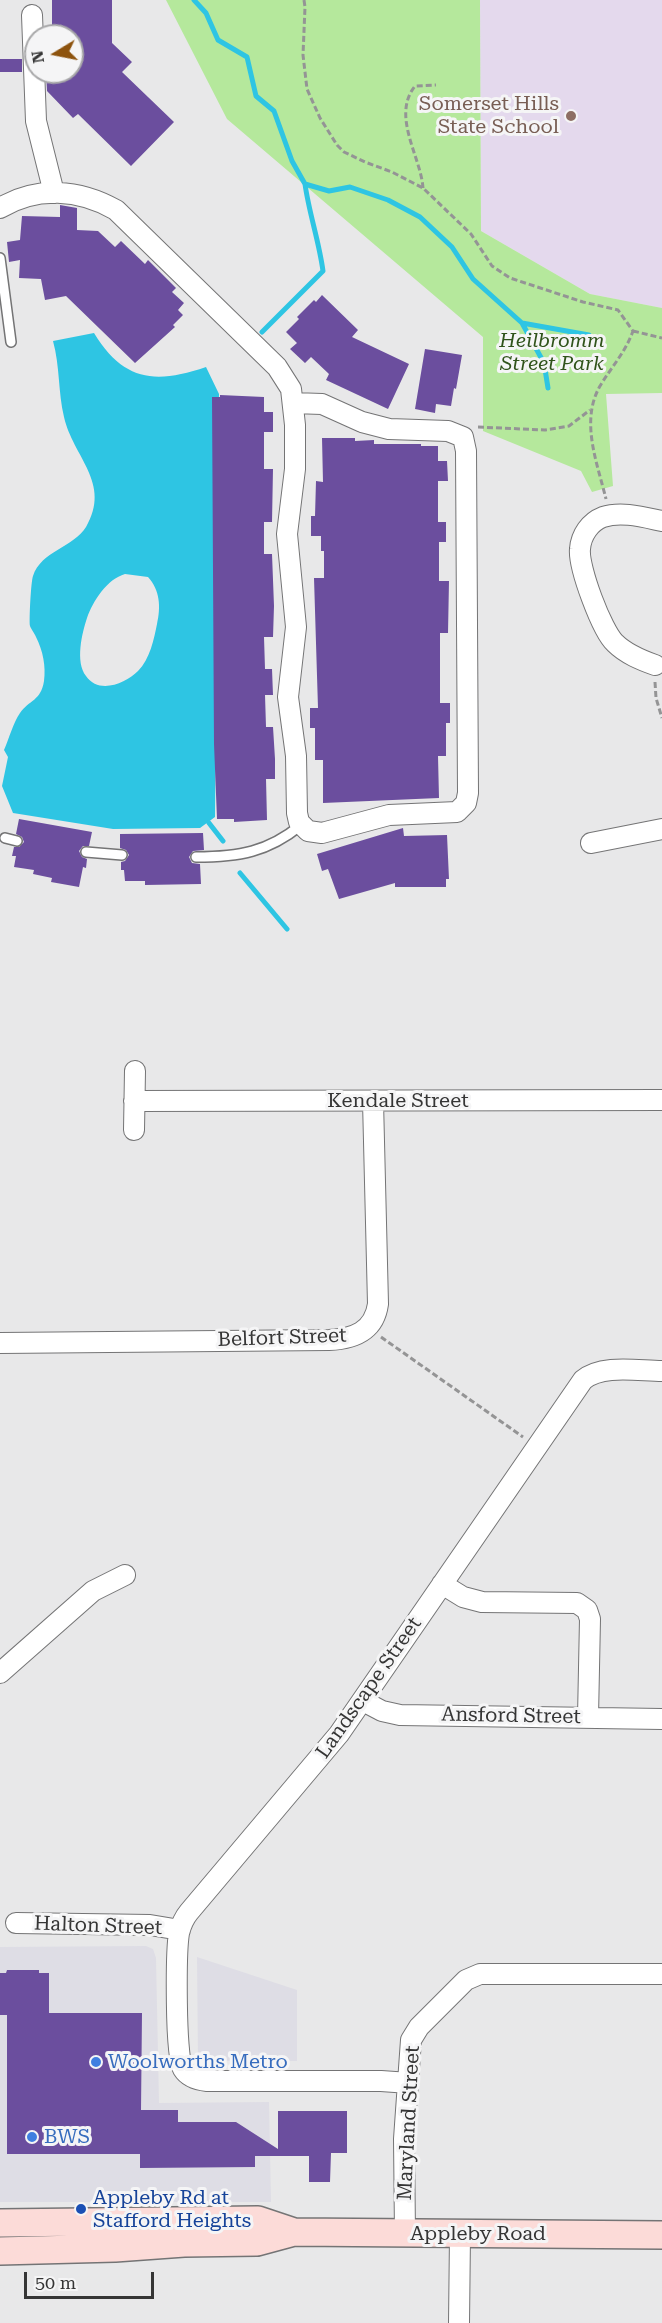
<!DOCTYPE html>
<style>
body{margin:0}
#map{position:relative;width:662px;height:2323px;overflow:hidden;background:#e8e8e9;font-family:"Roboto Serif",serif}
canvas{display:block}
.north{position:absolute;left:24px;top:24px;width:60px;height:60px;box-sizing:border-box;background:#f5f5f6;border:2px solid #a8a8a9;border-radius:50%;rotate:260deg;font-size:16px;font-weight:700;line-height:24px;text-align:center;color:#353535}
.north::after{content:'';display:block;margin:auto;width:21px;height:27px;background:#8d530e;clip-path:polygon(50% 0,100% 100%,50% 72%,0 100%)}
.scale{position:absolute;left:24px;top:2272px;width:130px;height:27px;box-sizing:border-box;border:3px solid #353535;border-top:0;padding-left:8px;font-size:18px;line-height:21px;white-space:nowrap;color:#353535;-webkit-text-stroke:4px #f5f5f6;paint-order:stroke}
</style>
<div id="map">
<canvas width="662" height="2323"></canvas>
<div class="north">N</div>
<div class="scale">50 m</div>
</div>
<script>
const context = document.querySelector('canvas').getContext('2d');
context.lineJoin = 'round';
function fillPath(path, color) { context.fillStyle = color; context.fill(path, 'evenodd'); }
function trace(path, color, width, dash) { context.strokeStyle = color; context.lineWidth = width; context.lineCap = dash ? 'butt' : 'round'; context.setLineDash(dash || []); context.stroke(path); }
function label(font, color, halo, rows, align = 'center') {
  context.font = font + ' "Roboto Serif",serif'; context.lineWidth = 6; context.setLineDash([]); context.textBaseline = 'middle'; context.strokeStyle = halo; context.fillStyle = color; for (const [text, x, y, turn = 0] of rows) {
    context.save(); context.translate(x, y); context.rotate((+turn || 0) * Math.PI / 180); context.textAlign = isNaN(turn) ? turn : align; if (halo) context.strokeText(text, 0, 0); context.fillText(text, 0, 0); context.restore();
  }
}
const built = new Path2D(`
 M146 1946 153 1949 156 1958 159 2103 269 2102 271 2202H0V1947Z
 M197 1957 297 1990V2061H198Z`);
const education = new Path2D(`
 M480 0H662V308L590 294 481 231Z`);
const green = new Path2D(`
 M166 0H480L481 231 590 294 662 308V393L606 394 613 486 592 492 581 471 483 431V337L227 119Z`);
const water = new Path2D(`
 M94 333C124 382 156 384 206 367L219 394 215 817 200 828 113 829 13 813 2 786 8 757 4 750C9 739 13 723 20 713 29 700 41 701 44 681 46 666 43 651 36 637 35 634 31 629 30 626 29 620 31 581 33 576 41 551 74 547 86 527 112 483 73 457 64 417 58 392 60 366 53 341ZM125 574 148 577C160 590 161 607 157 624 154 639 150 659 138 671 126 683 99 695 86 676 75 662 82 633 87 618 93 601 107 579 125 574Z`);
const stream = new Path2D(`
 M194 0 206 13 218 40 247 57 256 96 274 111 292 161 305 184 329 191 350 187 388 200 420 217 452 247 473 279 522 323 544 363 548 388
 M522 323 589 335
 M262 332 323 271C319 241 309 213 305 184
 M209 823 223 841
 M240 873 287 929`);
const building = new Path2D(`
 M52 0H112V43L132 62 122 72 174 122 131 166 78 114 73 118 47 91 46 72H72V36H52Z
 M0 59H22V72H0Z
 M60 205 77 208V230L98 231 115 247 121 241 145 264 148 260 176 288 172 292 184 303 178 310 183 315 173 325 175 327 135 363 66 296 45 300 41 279 19 278 20 260 9 262 7 242 20 240 22 216 60 217Z
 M322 295 358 330 352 337 409 364 388 409 326 380 329 374 311 357 305 363 290 349 297 343 286 332 299 319 297 317 314 300 316 302Z
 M425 349 462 355 456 389 454 388 451 406 436 404 435 413 415 409Z
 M220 395 264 397V412H273V432H264V469H273L272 522H264V554H272L274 606 273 637H264L265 669H272L273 695H265L266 727H273L275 759V779H266L267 820 234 822V819H217L214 744 212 397H220Z
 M322 438H355V441L374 440V444H421V446H438V461H447L448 481H438V522H446V542H439V581H449L448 633H440V703H450V723H446V756H438L439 798 323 803V760H315V728H310V708H318L314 578H324V551H321V536H311V516H315L316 481 323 482Z
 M19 819 92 832 89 846H83L79 851 82 857 87 859 86 868 83 867 79 887 51 882 52 878 33 874 34 870 14 867 16 856H12L14 847H19L24 842 22 837 16 834Z
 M403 828 404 836 447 835 449 879H446V887H395V883L339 899 328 869 322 871 317 854Z
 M203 833 204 850 193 851 189 857 192 863 200 864 201 884 145 885V881H125L124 870H121V862L125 861 129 855 126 850 120 848V834Z
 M7 1970H39V1973H49V2013H142L141 2110H178V2122H236L278 2149V2111H347V2153H331L330 2182H309V2156H255V2167L140 2168V2154H7V2015H0V1973H6Z`);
const path = new Path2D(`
 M304 0 305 7 303 55 307 89 320 118 337 145 344 152 365 162 392 172 423 188 471 234 492 266 510 278 583 302 618 310 633 331C625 353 612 366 600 386 580 421 597 462 606 499
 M423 188C421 157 391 116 415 86L436 85
 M633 331 662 338
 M478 427 545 430 569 426 590 410
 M655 682 656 698 662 718
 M381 1337 523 1437`);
const lane = new Path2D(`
 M0 258 11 342
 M5 838 17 841
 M86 852 122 855
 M196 857C239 857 268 852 301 825`);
const street = new Path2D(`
 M32 15 36 121 54 193
 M0 208C37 186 79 189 116 210L277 367 291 389 295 425V469L287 534 296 627 288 697 296 756 297 813 299 822 308 831 322 833 389 815 457 812 466 803 468 793 466 451 463 437 448 431 389 429 362 422 322 404 293 403
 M655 665C641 660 626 654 615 643 602 631 578 567 580 549 581 535 590 522 603 517 621 511 643 517 662 521
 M591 843 662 829
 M134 1101 662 1100
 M134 1130 135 1071
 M0 1343 329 1340C353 1339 374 1332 378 1304L373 1101
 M442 1584 463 1597 482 1602 577 1603 587 1610 590 1619 588 1717
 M0 1673 93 1591 125 1575
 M363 1701 382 1711 400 1715 662 1719
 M16 1923 150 1925 180 1930
 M409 2083 381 2081H207C197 2080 188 2077 183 2069 175 2056 176 1951 179 1933 181 1925 184 1918 189 1912L339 1734 583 1380C602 1364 638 1371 662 1371
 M405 2234 404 2139 411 2040 419 2027 466 1980 480 1974H662
 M459 2323 460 2235`);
const secondary = new Path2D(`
 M0 2223 258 2220 294 2232
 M0 2251 115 2248 184 2243 257 2242 294 2232 662 2235`);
const markers = [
 [571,116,6,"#8d6e63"],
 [96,2062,6,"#3f7fe0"],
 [32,2137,6,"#3f7fe0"],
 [81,2209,6,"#1a4fb4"]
];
const educationNames = [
 ["Somerset Hills",559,104],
 ["State School",559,127]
];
const parkNames = [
 ["Heilbromm",552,341],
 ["Street Park",552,364]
];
const streetNames = [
 ["Kendale Street",398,1101],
 ["Belfort Street",282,1338,-2],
 ["Landscape Street",369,1688,-55],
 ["Ansford Street",511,1716,1],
 ["Halton Street",98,1926,2],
 ["Maryland Street",409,2123,-87],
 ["Appleby Road",478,2234]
];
const shopNames = [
 ["Woolworths Metro",108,2062],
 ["BWS",44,2137]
];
const transitNames = [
 ["Appleby Rd at",93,2198],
 ["Stafford Heights",93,2221]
];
fillPath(built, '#dedde5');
fillPath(education, '#e4d9ed');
fillPath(green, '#b5e89c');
fillPath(water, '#2ec5e3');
trace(stream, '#2ec5e3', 5);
fillPath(building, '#6b4e9e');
trace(lane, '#747475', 12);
trace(street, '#747475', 22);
trace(secondary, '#747475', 30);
trace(path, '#949495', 3, [6, 3]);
trace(lane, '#fff', 9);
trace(street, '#fff', 20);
trace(secondary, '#fcdbd8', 27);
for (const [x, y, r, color] of markers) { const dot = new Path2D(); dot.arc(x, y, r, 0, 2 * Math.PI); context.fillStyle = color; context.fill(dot); trace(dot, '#f5f5f6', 2); }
label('20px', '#785e54', '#f5f5f6', educationNames, 'right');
label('italic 20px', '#30531b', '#f5f5f6', parkNames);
label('20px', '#353535', '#f5f5f6', streetNames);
label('20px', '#366cbe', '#f5f5f6', shopNames, 'left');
label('20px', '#164399', '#f5f5f6', transitNames, 'left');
</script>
